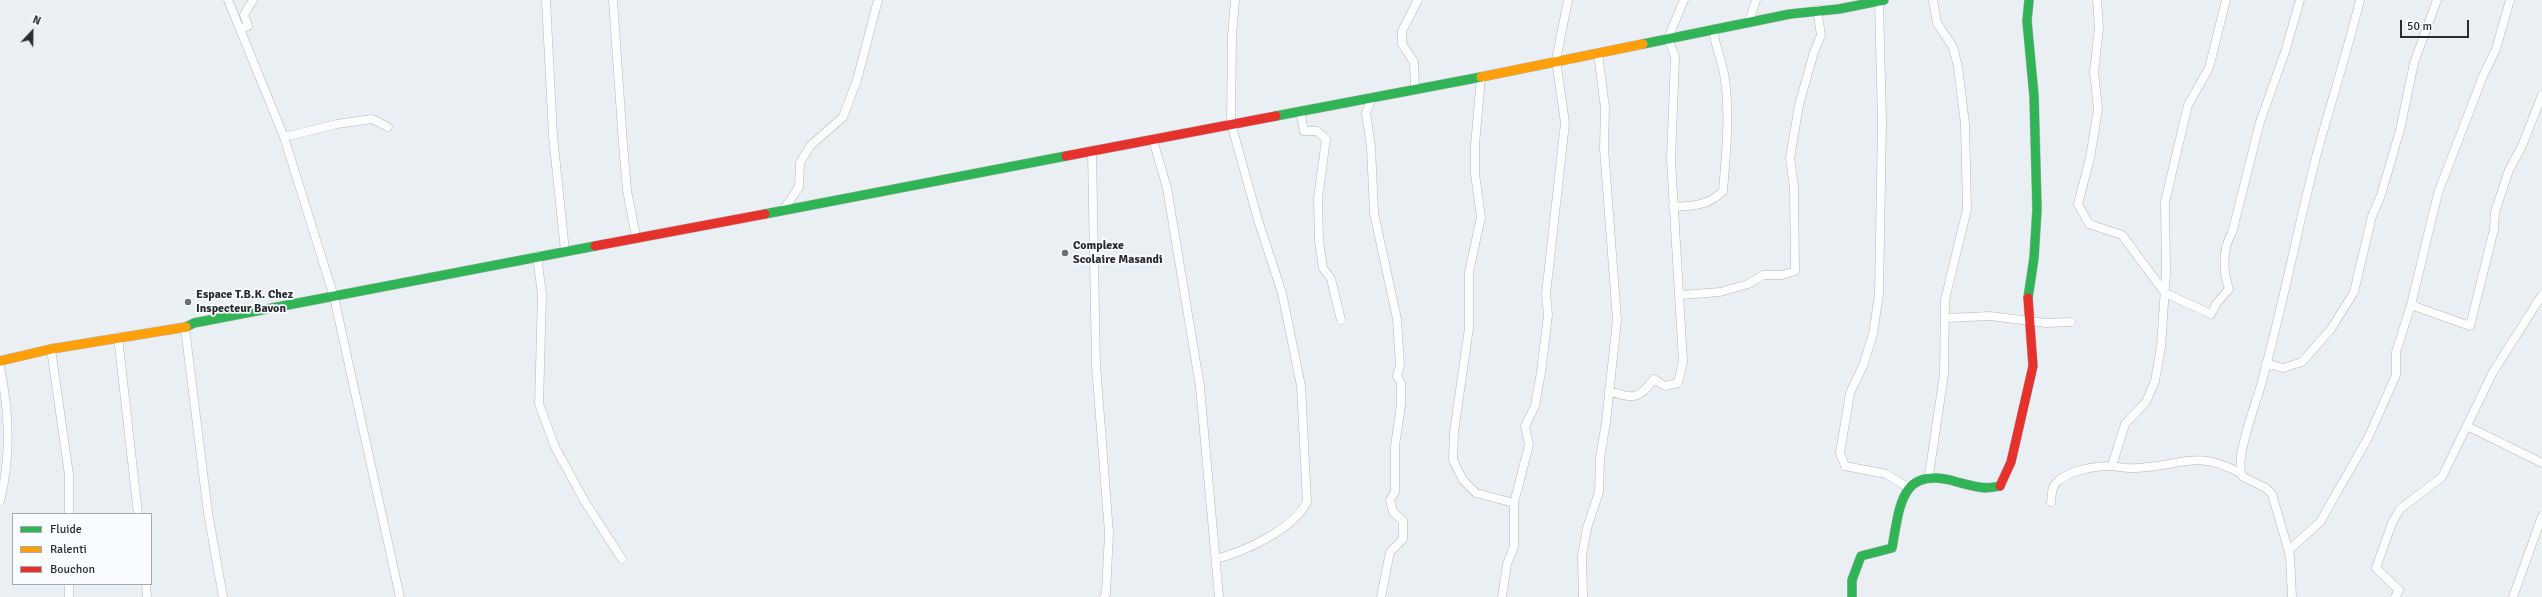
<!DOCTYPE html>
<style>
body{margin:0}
#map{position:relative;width:2542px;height:597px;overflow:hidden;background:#eaeff4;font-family:Signika,sans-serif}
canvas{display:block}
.legend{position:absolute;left:12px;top:513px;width:140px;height:72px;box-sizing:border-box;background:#f9fcff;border:1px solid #a6a9ac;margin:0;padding:5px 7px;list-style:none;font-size:12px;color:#292c2f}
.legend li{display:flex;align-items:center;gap:8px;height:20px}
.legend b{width:20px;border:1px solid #a6a9ac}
.north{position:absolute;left:12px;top:12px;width:40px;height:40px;-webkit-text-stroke:3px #f9fcff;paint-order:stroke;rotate:22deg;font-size:11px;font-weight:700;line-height:16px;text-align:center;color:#292c2f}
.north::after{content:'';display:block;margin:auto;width:14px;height:18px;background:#292c2f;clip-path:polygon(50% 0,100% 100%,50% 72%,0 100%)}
.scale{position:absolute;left:2400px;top:20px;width:69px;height:18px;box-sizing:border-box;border:2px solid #292c2f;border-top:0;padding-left:5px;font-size:12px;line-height:14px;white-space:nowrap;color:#292c2f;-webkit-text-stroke:3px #f9fcff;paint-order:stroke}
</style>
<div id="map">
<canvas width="2542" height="597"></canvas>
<ul class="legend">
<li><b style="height:5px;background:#30b455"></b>Fluide</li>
<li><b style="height:5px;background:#ff9f0a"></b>Ralenti</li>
<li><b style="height:5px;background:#e5322d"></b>Bouchon</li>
</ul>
<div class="north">N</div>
<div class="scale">50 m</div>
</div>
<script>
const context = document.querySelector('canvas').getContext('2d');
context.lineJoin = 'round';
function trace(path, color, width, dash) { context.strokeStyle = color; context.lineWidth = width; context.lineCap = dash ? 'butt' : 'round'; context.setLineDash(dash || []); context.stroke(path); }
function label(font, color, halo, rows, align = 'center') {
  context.font = font + ' Signika,sans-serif'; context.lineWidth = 3.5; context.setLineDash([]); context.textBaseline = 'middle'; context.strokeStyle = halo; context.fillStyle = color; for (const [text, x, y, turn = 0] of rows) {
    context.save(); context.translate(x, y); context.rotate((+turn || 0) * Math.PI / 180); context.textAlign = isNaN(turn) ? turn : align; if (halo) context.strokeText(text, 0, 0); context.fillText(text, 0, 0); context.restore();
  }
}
const street = new Path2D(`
 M228 0 284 137 334 297 400 597
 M546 0 553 136 565 251
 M613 0 623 144 627 190 636 237
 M2097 0 2099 28 2094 72 2098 109 2090 158 2078 204 2089 224 2122 235 2165 293 2211 314 2216 304 2229 289C2223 272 2222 249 2232 233L2260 122 2285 52 2300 0
 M1879 1 1882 122 1879 294 1873 334 1863 366 1850 393 1840 453 1845 466 1886 474 1909 488
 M1749 22 1756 0
 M240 29 248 26 244 15 253 0
 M1481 77 1475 145V174L1481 217 1469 272V328L1454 432 1453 460 1463 480 1476 493 1514 503
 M1415 88 1414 62 1402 44V31L1418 0
 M1372 97 1366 113 1371 147 1374 213 1397 319 1400 365 1397 376 1401 383V405L1395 446V492L1390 500 1393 512 1403 521V539L1390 552 1381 597
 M1300 111 1304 131H1317L1326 139 1318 198 1319 241 1323 268 1331 279 1341 320
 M1231 124 1232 36 1235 0
 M284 137 337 124 372 119 388 127
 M1153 140 1167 188 1200 387 1219 597
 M1092 152 1096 365 1109 533 1106 593 1104 597
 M1673 207C1693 206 1708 206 1723 191 1726 153 1730 118 1725 80 1723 62 1715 47 1713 29
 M784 209 799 187 800 163 810 146 843 117 857 80 878 0
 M537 256 542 295 539 404 555 447 585 502 622 559
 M1680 295 1720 292 1748 284 1763 275H1782L1795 271 1794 187 1790 158 1799 105 1814 52 1821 35 1817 10
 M2411 305 2470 326 2494 229 2495 212 2509 170 2522 146 2542 95
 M1945 318 1990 316 2046 323 2071 322
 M185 328 208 513 223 597
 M118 337 138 514
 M51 349 69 475V514
 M2266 363 2283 368 2302 362 2331 329 2354 292 2372 216 2381 195 2400 130 2414 63 2437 0
 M0 367C9 410 11 458 0 501
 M1609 391C1634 399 1638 400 1654 379L1665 386 1678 383 1683 361 1671 160 1675 57 1668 38 1684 0
 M2467 426 2542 463
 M2112 466 2125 424 2146 402 2155 381 2161 347 2166 273 2165 202 2188 105 2209 68 2226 0
 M1929 475 1944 374 1945 300 1967 209 1965 124 1958 67 1953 47 1937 23 1933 0
 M2051 502C2052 495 2051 487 2057 482 2069 470 2095 466 2112 466 2120 467 2128 469 2136 468 2182 466 2196 449 2240 473
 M2289 550 2320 522 2368 438 2396 375V352L2411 305 2438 193 2483 76 2496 49 2510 0
 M1216 559C1246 551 1292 530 1307 502L1301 386 1282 293 1258 220 1231 123
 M69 584V597
 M146 584 147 597
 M1502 597 1507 564 1514 547V503L1529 445 1525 426 1535 406 1541 372 1548 315 1546 294 1565 123 1556 60 1568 0
 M1583 597 1582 556 1587 528 1599 492 1600 458 1606 422 1617 320 1604 148 1605 108 1598 53
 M2292 597 2290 556 2272 494 2266 488 2243 477C2233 464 2254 408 2259 392 2281 315 2296 235 2316 157 2330 105 2347 53 2360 0
 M2395 597 2399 590 2376 568 2392 523 2400 509 2442 477 2493 372 2542 295
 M2513 597 2542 516`);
const fast = new Path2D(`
 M1643 44 1790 14 1839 9 1884 0
 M1276 116 1481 77
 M765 214 1066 156
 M2028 298 2034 258 2037 209 2034 96 2027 21 2029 0
 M186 327 194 323 595 246
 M1852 597V580L1861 556 1892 548C1900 504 1901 465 1957 482 1972 486 1985 490 2000 486`);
const slow = new Path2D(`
 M1481 77 1643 44
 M0 361 51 349 186 327`);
const jam = new Path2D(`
 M1066 156 1276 116
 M595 246 765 214
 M2000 486 2011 462 2033 366 2028 298`);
const markers = [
 [1065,253,4,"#6d7074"],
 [188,302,4,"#6d7074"]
];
const poiNames = [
 ["Complexe",1073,246],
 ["Scolaire Masandi",1073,260],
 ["Espace T.B.K. Chez",196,295],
 ["Inspecteur Bavon",196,309]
];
trace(street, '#b5b8bb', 9);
trace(fast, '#b5b8bb', 10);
trace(slow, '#b5b8bb', 10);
trace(jam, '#b5b8bb', 10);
trace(street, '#fcfdfd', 8);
trace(fast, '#30b455', 9);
trace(slow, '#ff9f0a', 9);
trace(jam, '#e5322d', 9);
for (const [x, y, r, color] of markers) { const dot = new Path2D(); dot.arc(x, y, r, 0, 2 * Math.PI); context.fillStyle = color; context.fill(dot); trace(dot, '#f9fcff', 1.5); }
label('bold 12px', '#292c2f', '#f9fcff', poiNames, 'left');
</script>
